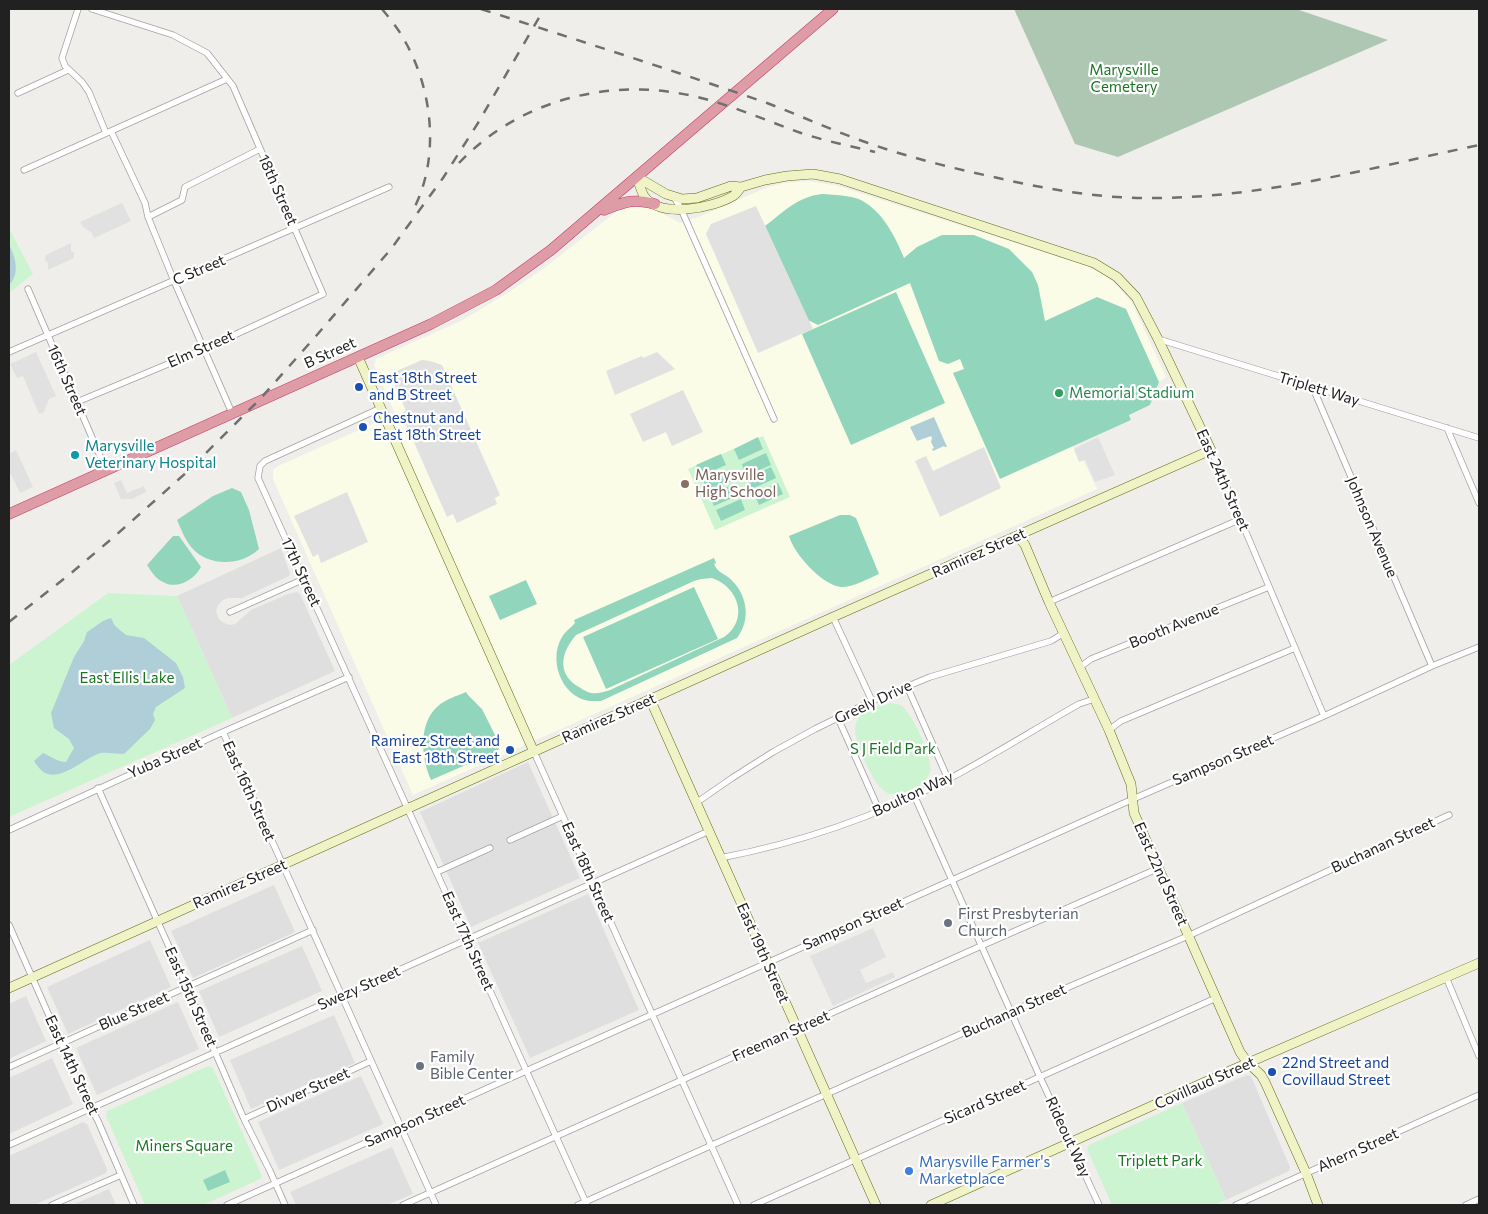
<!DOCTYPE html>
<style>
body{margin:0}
#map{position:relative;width:1488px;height:1214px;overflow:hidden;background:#f0eeea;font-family:Commissioner,sans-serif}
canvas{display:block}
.frame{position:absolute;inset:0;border:10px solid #212121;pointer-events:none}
</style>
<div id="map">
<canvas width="1488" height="1214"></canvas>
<div class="frame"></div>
</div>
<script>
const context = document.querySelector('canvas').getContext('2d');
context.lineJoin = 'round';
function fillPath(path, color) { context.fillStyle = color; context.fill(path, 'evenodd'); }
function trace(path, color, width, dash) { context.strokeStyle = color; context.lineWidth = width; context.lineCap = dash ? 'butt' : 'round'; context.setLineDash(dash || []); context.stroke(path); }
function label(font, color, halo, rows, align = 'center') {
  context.font = font + ' Commissioner,sans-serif'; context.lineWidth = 4.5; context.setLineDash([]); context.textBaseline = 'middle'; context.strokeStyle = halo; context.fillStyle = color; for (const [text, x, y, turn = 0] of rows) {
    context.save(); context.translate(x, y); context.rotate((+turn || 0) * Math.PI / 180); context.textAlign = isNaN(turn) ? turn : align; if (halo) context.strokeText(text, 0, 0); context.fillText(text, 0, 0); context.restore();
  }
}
const residential = new Path2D(`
 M281 548 288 568 290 573 289 576 242 598H228L223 600 218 605 216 611 218 618 221 621 226 624 231 625 235 624 251 610 288 594 297 592 300 594 335 671 232 718 177 596Z
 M528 762 580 878 471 927 420 812Z
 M274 885 295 932 193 978 171 931Z
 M588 894 639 1010 530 1058 478 943Z
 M150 940 171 987 68 1034 47 987Z
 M302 946 322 991 219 1037 199 991Z
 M26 996 46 1041 9 1059V1004Z
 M178 1002 199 1049 97 1095 76 1048Z
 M334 1015 355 1063 251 1109 230 1060Z
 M52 1058 73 1104 9 1134V1078Z
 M1247 1075 1251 1076 1290 1167 1289 1171 1226 1200 1182 1103Z
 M361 1076 383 1124 279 1170 258 1122Z
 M83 1122 87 1124 107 1169 106 1173 34 1205H9V1156Z
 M392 1147 413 1194 387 1205H296L290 1192Z
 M109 1189 116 1205H72Z`);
const education = new Path2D(`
 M808 181 838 186 1087 266 1107 277 1121 289 1133 305 1166 377 1159 382 1150 405 1129 415 1131 420 1073 446 1079 462 1083 460 1097 489 413 795 273 479V470L278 466 395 414 374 365 376 359 463 320 506 294 543 269 621 208 632 204 648 206 680 223 701 216 768 187 784 183Z`);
const cemetery = new Path2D(`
 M1014 9H1296L1388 40 1118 157 1075 144Z`);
const park = new Path2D(`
 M9 228 33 274 9 293Z
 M763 436 790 497 715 530 688 469Z
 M108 593 177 596 232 718 9 817V665Z
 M891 703C895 704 899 704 902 706 912 714 934 759 930 772 926 786 906 794 892 794 888 794 885 792 882 789 872 780 850 736 856 723 862 710 878 705 891 703Z
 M208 1066 213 1068 262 1176 260 1179 203 1205H145L106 1116 107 1111Z
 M1182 1103 1226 1200 1214 1205H1112L1087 1149 1089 1145Z`);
const pitch = new Path2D(`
 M822 194C835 195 849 195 861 200 883 212 895 236 904 258L917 247 942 235H974L1009 249 1032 272 1038 285 1045 321 1097 297 1126 309 1159 382 1150 405 1129 415 1131 420 1000 479 953 373 964 369 960 359 948 364 939 361 910 283 818 325 808 320 765 226C785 211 797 197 822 194Z
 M896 292 945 403 851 445 802 334Z
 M758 437 763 449 739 460 734 449Z
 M766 453 771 465 746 476 742 464Z
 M721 454 726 465 701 476 696 465Z
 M771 467 776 478 752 489 747 478Z
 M727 470 732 481 708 492 703 481Z
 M778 483 783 494 759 505 754 494Z
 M734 484 739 495 714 506 709 495Z
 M232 488 241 492 249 510 259 549C242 566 208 567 192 548 185 540 181 529 177 520L213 496Z
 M741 499 745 510 721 521 716 510Z
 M840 515H850L856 518 879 574C867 579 854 587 841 587 822 585 794 554 789 536Z
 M173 536H179L201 567C194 580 177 590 163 582 156 579 151 571 147 565Z
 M714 558 716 563 714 564C717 571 722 573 728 577 747 592 752 619 737 638L601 701C597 701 592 701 589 701 560 696 547 657 564 634 567 630 572 627 575 623L574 620ZM712 578C739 587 749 620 724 637L610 690C604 692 597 694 591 693 586 692 581 688 577 686 556 672 562 651 576 635L694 581 701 579Z
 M526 580 537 604 500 620 489 596Z
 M694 587 718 639 606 689 583 637Z
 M466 692 468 695 482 709 500 745 498 751 431 780C421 758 418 723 438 706 446 699 457 696 466 692Z
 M225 1170 230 1182 208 1191 203 1180Z`);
const parking = new Path2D(`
 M122 203 131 221 94 238 92 233 83 227 80 222Z
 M756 206 813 329 758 353 706 234 711 224Z
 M71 243V251L74 252V258L48 270V262L45 261 46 255Z
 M36 352 56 396 49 399 44 412 39 414 23 376 17 378 10 364Z
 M657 352 675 369 615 395 606 371 642 356 643 358Z
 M422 360 430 361 442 365 500 495 495 498 497 504 457 523 453 514 447 517 401 413 406 411 390 374Z
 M683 390 703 432 672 446 666 432 643 442 630 414Z
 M1098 437 1115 475 1095 482 1085 460 1079 462 1074 449Z
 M984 447 1001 488 940 517 915 461 926 456 933 471Z
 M16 450 33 487 20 493 11 474 9 475V454Z
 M121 480 127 493 144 486 146 492 132 499H121L114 483Z
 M347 492 368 542 321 563 318 554 313 557 294 516Z
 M873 928 886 957 860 970 866 983 893 972 895 977 833 1006 810 956Z`);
const water = new Path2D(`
 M9 245C16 257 20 275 9 285Z
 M934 417 947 447H945L944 446 933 451 932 449 934 448 931 442 932 438 931 436 917 441 910 427Z
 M111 618 115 626 126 635 144 638 176 663 183 677 185 688 156 707 153 714 155 720 150 729 124 754C117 754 108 752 101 753 84 757 58 786 41 770 38 767 36 764 34 761L43 753C51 756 57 762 66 762L74 748 69 739 54 728 51 713 74 657 84 641 87 632C95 627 102 620 111 618Z`);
const street = new Path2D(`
 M78 9 62 58 65 66 82 82 89 92 106 133
 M18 93 68 70
 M111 131 145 203 148 217 174 281 232 413
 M24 170 227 79
 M674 197 681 209 774 419
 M148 217 182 200 185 187 260 149
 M28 289 106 470
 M1158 339 1479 438
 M9 352 389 187
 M1313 388 1432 666
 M77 402 204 349 323 294 233 86 207 53 173 35 92 9
 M381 408 265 461 260 466 258 478 587 1205
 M1447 428 1479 503
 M1211 450 1324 716
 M1049 602 1241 519
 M230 612 304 579
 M833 617 872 701
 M1080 667 1091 659 1269 587
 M907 686 948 779
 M838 718 879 810
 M1109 730 1121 721 1295 648
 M223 732 436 1205
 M534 752 738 1205
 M98 788 187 987 244 1119 270 1171 285 1205
 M914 795 1040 1077 1099 1205
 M696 803 732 778 773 752 815 729 872 701 930 677 1051 641 1064 633
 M9 830 223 732 349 677
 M510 840 563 816
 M720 858C799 843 875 817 947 780 992 756 1035 729 1079 704L1094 699
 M437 872 490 848
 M9 925 85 1097 98 1121 134 1205
 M1446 977 1479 1056
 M9 1067 313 930
 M244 1119 371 1061
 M9 1145 709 831
 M52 1205 121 1175
 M227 1205 1133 799 1324 716 1432 666 1479 647
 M403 1205 981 946 1159 868
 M578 1205 1010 1012 1188 936 1449 815
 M754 1205 1216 998
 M1236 1205 1479 1095
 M1466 1205 1479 1199`);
const secondary = new Path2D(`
 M637 177C639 183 641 191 644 196 660 219 713 208 733 196 736 194 739 190 741 187
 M358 357 534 752
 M1018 536 1025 545 1049 602 1109 730 1131 784 1134 813 1240 1052 1248 1063 1261 1075 1265 1082 1306 1173 1318 1205
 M650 699 876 1205
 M9 988 833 617 1211 450 1158 339 1136 297 1117 277 1094 263 840 179 813 174 787 176 765 180 741 187 731 186 697 198 682 199 666 194 637 177
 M931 1205 1234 1069 1479 963`);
const highway = new Path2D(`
 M604 210C625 202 633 198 655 204
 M9 514 431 324 496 290 551 250 833 9`);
const rail = new Path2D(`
 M382 9C391 20 400 31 406 43 434 94 440 163 411 214
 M481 9C577 40 672 70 767 103 801 116 834 131 868 143 908 157 948 167 989 176 1041 188 1093 198 1147 198 1261 199 1369 168 1479 145
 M459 163C513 106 594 81 671 92 716 98 759 118 801 133 825 141 850 146 875 152
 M9 622 70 574 115 536 187 472 261 398 316 336 391 249 443 178 478 123 544 9`);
const markers = [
 [359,387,5,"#1a4fb4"],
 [1059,393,5,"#2e9e5b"],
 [363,427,5,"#1a4fb4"],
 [75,455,5,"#0f9aa8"],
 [685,484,5,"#8d6e63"],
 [510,750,5,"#1a4fb4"],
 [948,923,5,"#6b7280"],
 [420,1066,5,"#6b7280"],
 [1272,1072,5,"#1a4fb4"],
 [909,1171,5,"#3f7fe0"]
];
const parkNames = [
 ["Marysville",1124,70],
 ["Cemetery",1124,87],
 ["East Ellis Lake",127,678],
 ["S J Field Park",893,749],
 ["Miners Square",184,1146],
 ["Triplett Park",1160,1161]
];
const streetNames = [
 ["18th Street",278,190,66],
 ["C Street",199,270,-23],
 ["Elm Street",201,349,-24],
 ["B Street",330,353,-24],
 ["16th Street",67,380,66],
 ["Triplett Way",1319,389,17],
 ["East 24th Street",1223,480,66],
 ["Johnson Avenue",1372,527,67],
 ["Ramirez Street",979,553,-24],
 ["17th Street",301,572,65],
 ["Booth Avenue",1174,626,-22],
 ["Greely Drive",873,702,-25],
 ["Ramirez Street",609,718,-24],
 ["Yuba Street",165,758,-24],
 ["Sampson Street",1223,760,-23],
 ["East 16th Street",249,791,66],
 ["Boulton Way",913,794,-25],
 ["Buchanan Street",1383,845,-25],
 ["East 18th Street",588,872,66],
 ["East 22nd Street",1161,874,66],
 ["Ramirez Street",240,884,-24],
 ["Sampson Street",853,924,-24],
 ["East 17th Street",468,941,66],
 ["East 19th Street",763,953,66],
 ["Swezy Street",359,988,-24],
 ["East 15th Street",191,997,66],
 ["Blue Street",134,1011,-24],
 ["Buchanan Street",1014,1011,-24],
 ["Freeman Street",781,1036,-24],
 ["East 14th Street",72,1065,65],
 ["Covillaud Street",1205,1083,-24],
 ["Divver Street",308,1090,-24],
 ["Sicard Street",985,1102,-24],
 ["Sampson Street",415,1121,-24],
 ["Rideout Way",1068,1137,65],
 ["Ahern Street",1358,1150,-24]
];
const transitNames = [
 ["East 18th Street",369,378],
 ["and B Street",369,395],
 ["Chestnut and",373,418],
 ["East 18th Street",373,435],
 ["Ramirez Street and",500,741,"right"],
 ["East 18th Street",500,758,"right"],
 ["22nd Street and",1282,1063],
 ["Covillaud Street",1282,1080]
];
const leisureNames = [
 ["Memorial Stadium",1069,393]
];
const cultureNames = [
 ["Marysville",85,446],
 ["Veterinary Hospital",85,463]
];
const educationNames = [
 ["Marysville",695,475],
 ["High School",695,492]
];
const worshipNames = [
 ["First Presbyterian",958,914],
 ["Church",958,931],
 ["Family",430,1057],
 ["Bible Center",430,1074]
];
const shopNames = [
 ["Marysville Farmer's",919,1162],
 ["Marketplace",919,1179]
];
fillPath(residential, '#dfdfdf');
fillPath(education, '#fbfce7');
fillPath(cemetery, '#adc7b2');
fillPath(park, '#cdf4d1');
fillPath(pitch, '#92d5bd');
fillPath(parking, '#e1e1e1');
fillPath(water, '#b0ced8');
trace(street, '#a2a2a2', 7);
trace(secondary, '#626d14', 10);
trace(highway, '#c63f6a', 11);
trace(street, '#fff', 5.5);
trace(secondary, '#eff3c5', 9);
trace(highway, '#dd9ca6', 10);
trace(rail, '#6f6f6f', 2.5, [10, 10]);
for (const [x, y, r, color] of markers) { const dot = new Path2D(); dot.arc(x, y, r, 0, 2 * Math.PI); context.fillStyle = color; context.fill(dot); trace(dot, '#fff', 2); }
label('15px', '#1b7424', '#fff', parkNames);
label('15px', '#212121', '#fff', streetNames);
label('15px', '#164399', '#fff', transitNames, 'left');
label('15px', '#27864d', '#fff', leisureNames, 'left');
label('15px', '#0d838f', '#fff', cultureNames, 'left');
label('15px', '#785e54', '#fff', educationNames, 'left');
label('15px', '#5b616d', '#fff', worshipNames, 'left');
label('15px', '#366cbe', '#fff', shopNames, 'left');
</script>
